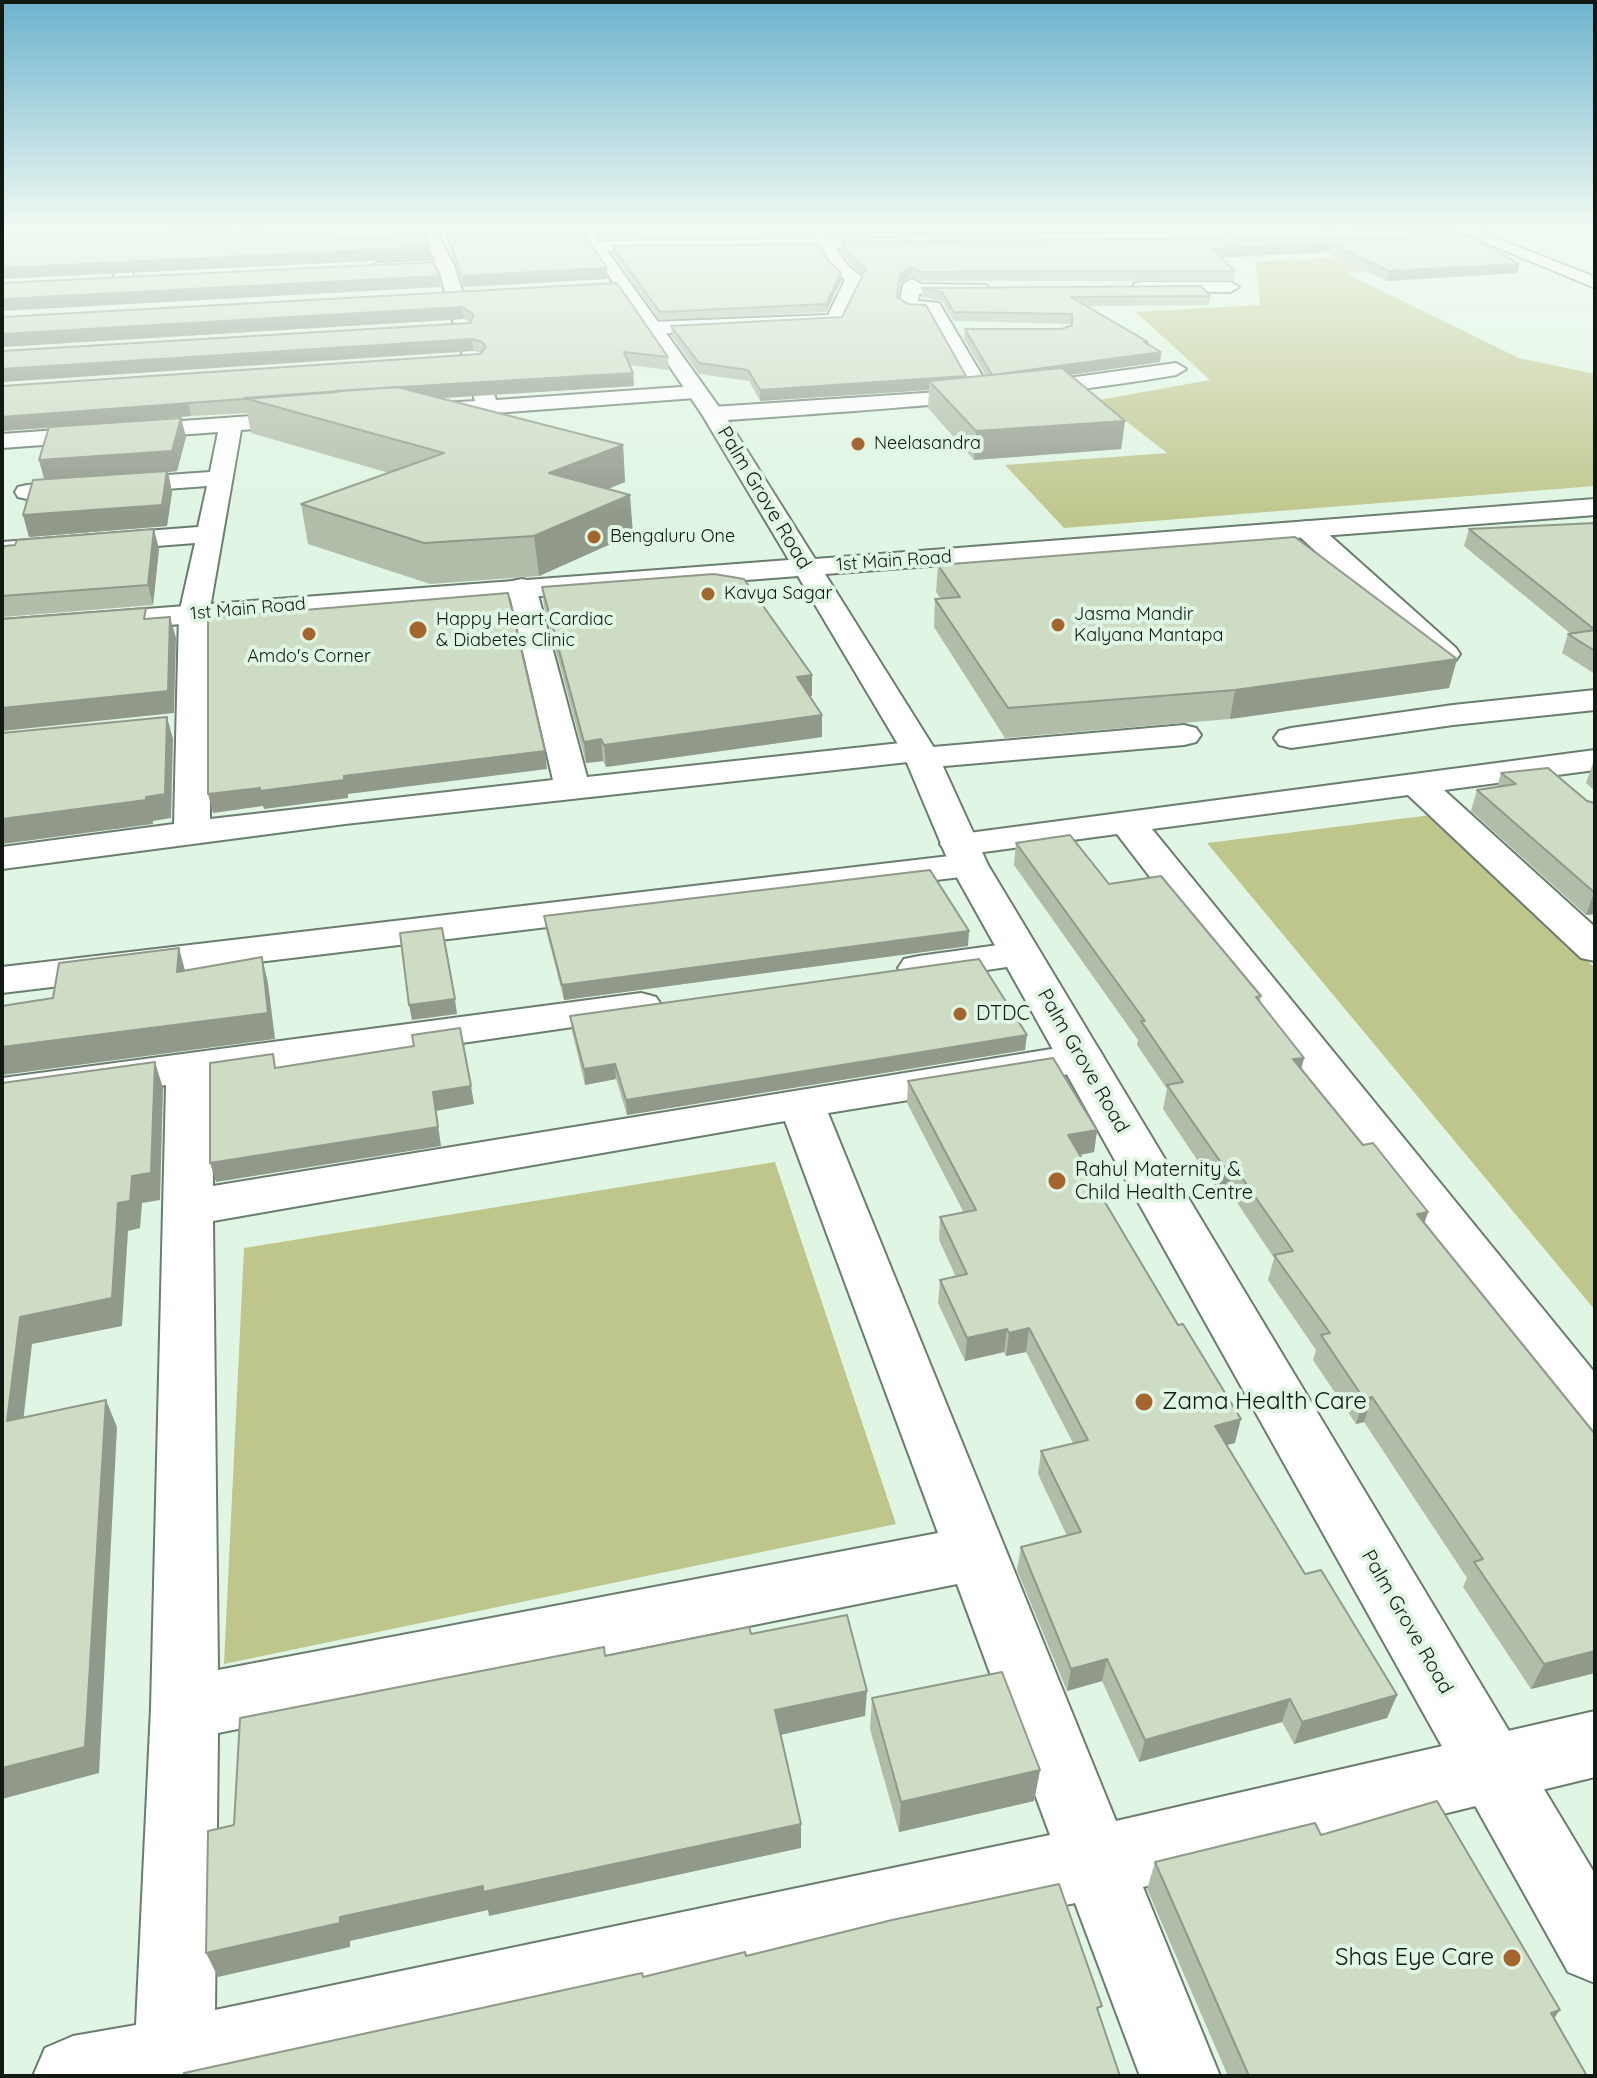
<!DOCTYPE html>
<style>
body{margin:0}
#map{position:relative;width:1597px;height:2078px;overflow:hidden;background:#e0f5e3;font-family:Quicksand,sans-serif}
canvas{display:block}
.frame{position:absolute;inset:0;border:4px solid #111913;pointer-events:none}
</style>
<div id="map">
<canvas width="1597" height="2078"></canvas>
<div class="frame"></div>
</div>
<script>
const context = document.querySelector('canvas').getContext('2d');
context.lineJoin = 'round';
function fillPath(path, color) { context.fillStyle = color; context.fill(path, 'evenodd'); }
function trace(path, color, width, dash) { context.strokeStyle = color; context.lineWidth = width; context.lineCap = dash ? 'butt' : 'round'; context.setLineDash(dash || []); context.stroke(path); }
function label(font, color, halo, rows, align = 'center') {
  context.font = font + ' Quicksand,sans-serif'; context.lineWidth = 8; context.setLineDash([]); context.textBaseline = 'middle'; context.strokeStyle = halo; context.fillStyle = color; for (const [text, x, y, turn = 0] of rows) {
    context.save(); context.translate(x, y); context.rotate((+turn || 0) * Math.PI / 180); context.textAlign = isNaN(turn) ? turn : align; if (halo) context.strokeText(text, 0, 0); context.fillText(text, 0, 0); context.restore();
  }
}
const green = new Path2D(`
 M1457 250 1491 264 1345 273 1519 358 1595 374V486L1064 528 1005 465 1167 453 1099 400 1210 380 1136 312 1260 305 1256 262Z
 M1431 815 1595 968V1310L1207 843Z
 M775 1162 896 1524 224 1664 244 1248Z`);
const minor = new Path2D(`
 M3 227H19L8 242 2 244Z
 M134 227H150L130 281 127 285H115L112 281Z
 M419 227H434L454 265 496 400 695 386 706 392 695 398 415 419 407 417 404 412 415 405 475 401 439 270 377 273 369 268 377 263 435 260Z
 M812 227H826L832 239 901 238 909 243 901 248H836L847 265 863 278 842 324 652 334 643 328 652 322 828 315 845 280 830 266 820 249 597 251 589 246 597 241 816 239Z
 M983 227H997L1007 242 1005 245H993Z
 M912 279 921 284 986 285 989 289 986 293 980 294H919L918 301 939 303 990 389 1176 363 1186 369 1176 375C1022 401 868 410 713 421L702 414 713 407 970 390 927 312 908 311 899 306 903 284Z
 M1141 282H1230L1239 287 1230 292 1135 291 1132 287 1135 283Z
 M307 412 318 419 315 424 241 430 209 614 210 819 553 780 508 587 512 581 522 579 532 581 536 587 587 777 919 741 933 747 1184 725 1196 728 1201 735 1196 742 1184 745 922 768 908 762 345 824 2 869V847L174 824 179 614 195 543 2 558V542L198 527 207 486 27 499 18 497 15 492 18 487 27 485 210 472 218 432 2 448V434Z
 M1307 521 1316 523 1456 648 1460 654 1456 660 1445 663 1434 660 1298 535 1294 529 1298 523Z
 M1595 690V710L1453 725 1291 748 1279 745 1274 738 1279 731 1291 728 1453 705Z
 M1595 750V770L1444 790 1595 927V961L1581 958 1408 795 1152 829 1595 1373V1437L1575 1430 1117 834 969 854 982 857 988 865 982 873 969 876 2 993V967L958 855 946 852 940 844 946 836Z
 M1020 942 1034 945 1041 954 1034 963 919 980 904 977 898 968 904 959 919 956Z
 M641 993 656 997 662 1006 656 1015 212 1079 213 1186 1082 1044 1098 1048 1104 1058 1098 1068 1082 1072 828 1113 1116 1821 1595 1711V1777L1143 1887 1220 2076H1140L1075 1903 280 2076H33L45 2048 73 2036 136 2025 151 1708 166 1085 2 1108V1078ZM785 1121 938 1533 218 1670 213 1221ZM957 1584 1050 1835 215 2010 218 1733Z`);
const tertiary = new Path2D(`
 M576 227H590L724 414 815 559 1595 499V515L825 574 936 751 988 865 1595 1874V1983L1568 1972 950 865 902 751 798 576 2 638V620L789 560 703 416Z
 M1448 227H1468L1595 277V288Z`);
const wall = new Path2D(`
 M12 226H420L431 258 2 279V236L8 233ZM138 229 391 232 394 235 389 238 131 232Z
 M437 226H578L607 279 463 287 447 239Z
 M593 226H812V236L602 238Z
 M828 226H1444V229L834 236Z
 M1472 236 1519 264 1517 273 1387 281 1326 252 1221 258 1235 271 1234 281H921L911 276 900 283 898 298 966 377 986 376 964 339 965 329H1062L1071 325V324L954 321 942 301 922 297V288L1210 296 1209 305 1087 306 1148 342V345L1161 352 1160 362 1070 375 1125 421 1121 449 974 460 928 408 929 390 760 401 749 381 699 374 672 336 671 326 842 317 863 275 849 263 841 251 842 242Z
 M612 246 828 260 841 273V281L826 312 660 320 613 254Z
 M617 283 668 357 669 370 630 365 633 373 634 386 439 398 623 445 625 482 608 489 633 534 539 576 430 584 308 544 301 504 389 473 251 433 247 413 191 416 71 426 186 437 177 471 168 472 172 492 167 526 29 537 23 515 44 479 39 460 49 428 2 431 481 353 474 351 470 323 464 319 2 347Z
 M1595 523V674L1562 653 1568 634H1571L1464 546 1469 529Z
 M159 549 153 605 2 617V554Z
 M938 565 1457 659 1449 688 1230 719 1005 738 934 627 935 599H941L936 592Z
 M542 587 812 696H809L822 715V737L606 767 603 761 586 763 544 606Z
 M1595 762V791L1586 783 1593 763Z
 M1501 773 1595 803V914L1586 915 1471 811 1477 790 1497 787Z
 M1016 843 1109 884 1261 996 1260 1002 1304 1058 1301 1069 1363 1145 1428 1212 1424 1224 1595 1673 1531 1689 1463 1587 1467 1578 1364 1422 1356 1424 1313 1360 1316 1350 1268 1280 1274 1258 1228 1189 1218 1191 1163 1109 1167 1089 1137 1045 1138 1040 1014 865Z
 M544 916 968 946 564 1000 546 930Z
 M570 1016 1025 1050 627 1115 616 1079 585 1085 572 1031Z
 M908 1081 1097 1130 1094 1152 1080 1155 1086 1171 1235 1443 1227 1445 1305 1574 1397 1695 1387 1718 1294 1744 1282 1722 1139 1762 1102 1681 1067 1691 1017 1570 1021 1547 1067 1536 1038 1474 1041 1451 1073 1443 1026 1352 1006 1356 1004 1352 965 1361 938 1303 940 1280 956 1277 939 1240 940 1217 964 1213 907 1103Z
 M872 1698 1040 1770 1034 1801 899 1832 870 1729Z
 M1321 1835 1554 2019 1587 2076H1228L1147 1889 1155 1862Z`);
const shadedWall = new Path2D(`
 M127 226H137L138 229 130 232H127Z
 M1328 243 1326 252 1211 258 1212 249Z
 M430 247 431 258 2 279V268Z
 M1519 264 1517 273 1387 281 1389 271Z
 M911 267V276L900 283 896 307 900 274Z
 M607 268V279L463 287 462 276Z
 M841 273V281L826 312V304Z
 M439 276 441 287 2 311V299Z
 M462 307 464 319 2 347V334Z
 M472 339 474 351 2 382V369Z
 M1161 352 1160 362 992 386V376Z
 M633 373 634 386 347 404 335 391Z
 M966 376 965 387 929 381V390L760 401V390Z
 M188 402 191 416 2 431V417Z
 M181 418 186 437 177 471 168 472 172 492 167 526 29 537 23 515 45 481 39 460Z
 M1125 421 1121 449 974 460 976 431Z
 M623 445 625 482 553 511 549 473Z
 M630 495 633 534 539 576 534 536Z
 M154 529 159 549 153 605 148 585Z
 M170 617 176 638 174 713 2 731V708Z
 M1457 659 1449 688 1230 719 1235 690Z
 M812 675V696L797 698V677Z
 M822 715V737L606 767 604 745Z
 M167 717 173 739 171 818 153 821V824L2 844V819Z
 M601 739 603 761 586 763 584 742Z
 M545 751 547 769 348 794V798L264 809 263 806 213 813 208 794Z
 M1594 893 1595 914 1586 915Z
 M969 931 968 946 564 1000 562 985Z
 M179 948 186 974 177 972Z
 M262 957 268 983 275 1039 2 1075V1047Z
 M455 999 457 1014 412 1020 409 1005Z
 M1027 1035 1025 1050 627 1115 626 1100Z
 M1304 1058 1298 1082 1293 1059Z
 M155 1062 163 1088 160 1200 142 1203 140 1228 128 1231 122 1326 32 1344 20 1448 7 1421 20 1317 118 1203 132 1176Z
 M615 1064 616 1079 585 1085 584 1069Z
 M471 1086 474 1104 436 1111 441 1146 216 1182 210 1163 433 1092Z
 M1097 1130 1094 1152 1065 1158 1068 1135Z
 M1233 1165 1228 1189 1218 1191 1224 1167Z
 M1428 1212 1420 1237 1417 1214Z
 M1029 1328 1026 1352 1006 1356 1009 1333Z
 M1007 1329 1004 1352 965 1361 967 1338Z
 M1372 1397 1364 1422 1356 1424 1364 1399Z
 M106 1400 117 1427 99 1773 2 1799V1768Z
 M1241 1419 1235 1443 1209 1449 1215 1426Z
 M1595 1651V1673L1531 1689 1544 1664Z
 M1107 1659 1102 1681 1067 1691 1071 1669Z
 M867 1691 865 1716 776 1736 775 1710Z
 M1397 1695 1387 1718 1294 1744 1302 1722Z
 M1290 1699 1282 1722 1139 1762 1145 1740Z
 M1040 1770 1034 1801 899 1832 901 1802Z
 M801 1824V1848L489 1916 488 1910 350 1941V1947L218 1977 206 1953 340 1917 483 1886Z
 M1560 2010 1542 2035 1551 2013Z`);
const building = new Path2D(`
 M12 226H127V232L389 238 400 231 395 226H420L430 247 2 268V236L8 233Z
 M444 226H578L607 268 462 276Z
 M600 226H731L601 228Z
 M1472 236 1519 264 1389 271 1328 243 1212 249 1235 271 921 272 911 267 900 274 897 297 908 304 926 305 966 376 760 390 748 370 699 363 671 326 842 317 866 268 849 254 842 242Z
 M818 244 828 260 841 273 826 304 660 312 612 246Z
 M434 262 439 276 2 299V283Z
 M617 283 668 357 624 352 633 373 335 391 337 392 2 417V386L480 354 486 347 482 342 472 339 2 369V351L470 323 474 315 462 307 2 334V317Z
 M1201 286 1210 296 1071 297 1148 342H1144L1161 352 992 375 965 329H1062L1072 325V314L954 312 942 292 922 288Z
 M1062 368 1125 421 976 431 929 381Z
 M397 387 623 445 549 473 630 495 534 536 424 543 301 504 444 453 244 398Z
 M181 418 172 451 39 460 49 427Z
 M167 471 162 505 23 515 33 480Z
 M1595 523V630L1469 529Z
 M154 529 148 585 2 596V554L4 546 15 545 17 540Z
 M1295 537 1457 659 1235 690 1008 708 935 599 960 597 938 565Z
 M714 574 744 579 812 675 797 677 822 715 604 745 601 739 584 742 542 587Z
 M508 593 545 751 344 776V780L260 791V788L208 794V618Z
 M146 608 144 619 170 617 168 691 2 708V619Z
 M1595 630V651L1568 634Z
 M167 717 165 794 146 797V800L2 819V733Z
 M1548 768 1587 801 1595 803V893L1477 790 1516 784 1501 773Z
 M1070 835 1109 884 1161 876 1261 996 1256 997 1304 1058 1293 1059 1363 1145 1373 1143 1428 1212 1417 1214 1595 1434V1651L1544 1664 1474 1562 1483 1559 1372 1397 1364 1399 1321 1335 1330 1333 1274 1255 1293 1251 1233 1165 1224 1167 1167 1085 1183 1082 1141 1021H1145L1016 843Z
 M930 870 969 931 562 985 544 916Z
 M442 928 455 999 409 1005 400 933Z
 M179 948 177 972 262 957 268 1013 2 1047V1006L53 998 59 963Z
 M979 959 1027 1035 626 1100 615 1064 584 1069 570 1016Z
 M460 1028 471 1086 433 1092 438 1127 210 1163V1063L273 1054 275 1068 414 1046 412 1035Z
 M1053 1058 1097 1130 1068 1135 1087 1167H1084L1178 1325 1183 1324 1241 1419 1215 1426 1305 1574 1321 1570 1397 1695 1302 1722 1290 1699 1145 1740 1107 1659 1071 1669 1021 1547 1081 1532 1041 1451 1088 1440 1029 1328 1009 1333 1007 1329 967 1338 940 1280 967 1274 940 1217 976 1210 908 1081Z
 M155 1062 151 1173 132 1176 130 1201 118 1203 112 1298 20 1317 7 1421 106 1400 85 1747 2 1768V1083Z
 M847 1615 867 1691 775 1710 801 1824 483 1892V1886L340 1917V1923L206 1953 208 1831 234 1825 240 1718 604 1647 605 1656 749 1627 751 1634Z
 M1002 1672 1040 1770 901 1802 872 1698Z
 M1437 1801 1560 2010 1551 2013 1587 2076H1249L1155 1862 1315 1823 1321 1835Z
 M1059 1884 1102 2006 1097 2008 1120 2076H184V2073L642 1973 643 1977 745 1952 746 1956 892 1920Z`);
const markers = [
 [858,444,8,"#a5652e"],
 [594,537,8,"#a5652e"],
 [708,594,8,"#a5652e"],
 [1058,625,8,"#a5652e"],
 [418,630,10,"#a5652e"],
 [309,634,8,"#a5652e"],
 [960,1014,8,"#a5652e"],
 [1057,1181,10,"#a5652e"],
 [1144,1402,10,"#a5652e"],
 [1512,1958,10,"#a5652e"]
];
const farPoinames = [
 ["Neelasandra",874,444],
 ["Bengaluru One",610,537],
 ["Kavya Sagar",724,594],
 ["Jasma Mandir",1074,615],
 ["Kalyana Mantapa",1074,636],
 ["Happy Heart Cardiac",436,620],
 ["& Diabetes Clinic",436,641],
 ["Amdo's Corner",309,657,"center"]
];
const farStreetnames = [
 ["1st Main Road",894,561,-4],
 ["1st Main Road",248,609,-5]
];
const streetNames = [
 ["Palm Grove Road",764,498,59],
 ["Palm Grove Road",1083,1061,60],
 ["Palm Grove Road",1407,1622,60]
];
const poiNames = [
 ["DTDC",976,1014],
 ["Rahul Maternity &",1075,1170],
 ["Child Health Centre",1075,1193]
];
const nearPoinames = [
 ["Zama Health Care",1162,1402],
 ["Shas Eye Care",1494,1958,"right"]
];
fillPath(green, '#bfc68c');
trace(minor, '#6a7d6e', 4);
trace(tertiary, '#6a7d6e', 4);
fillPath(minor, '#fff');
fillPath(tertiary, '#fff');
fillPath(wall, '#b1bca9');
fillPath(shadedWall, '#90998a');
fillPath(building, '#cedbc5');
trace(building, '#90998a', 2);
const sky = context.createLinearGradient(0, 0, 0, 517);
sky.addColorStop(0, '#6cb3ce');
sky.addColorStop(0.44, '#f1faf2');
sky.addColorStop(1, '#f1faf200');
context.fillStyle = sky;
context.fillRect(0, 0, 1597, 517);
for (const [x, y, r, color] of markers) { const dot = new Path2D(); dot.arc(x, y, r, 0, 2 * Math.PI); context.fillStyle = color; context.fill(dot); trace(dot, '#e0f5e3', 3); }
label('18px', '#111913', '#e0f5e3', farPoinames, 'left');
label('18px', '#111913', '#e0f5e3', farStreetnames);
label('20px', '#111913', '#e0f5e3', streetNames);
label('20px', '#111913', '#e0f5e3', poiNames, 'left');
label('24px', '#111913', '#e0f5e3', nearPoinames, 'left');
</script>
